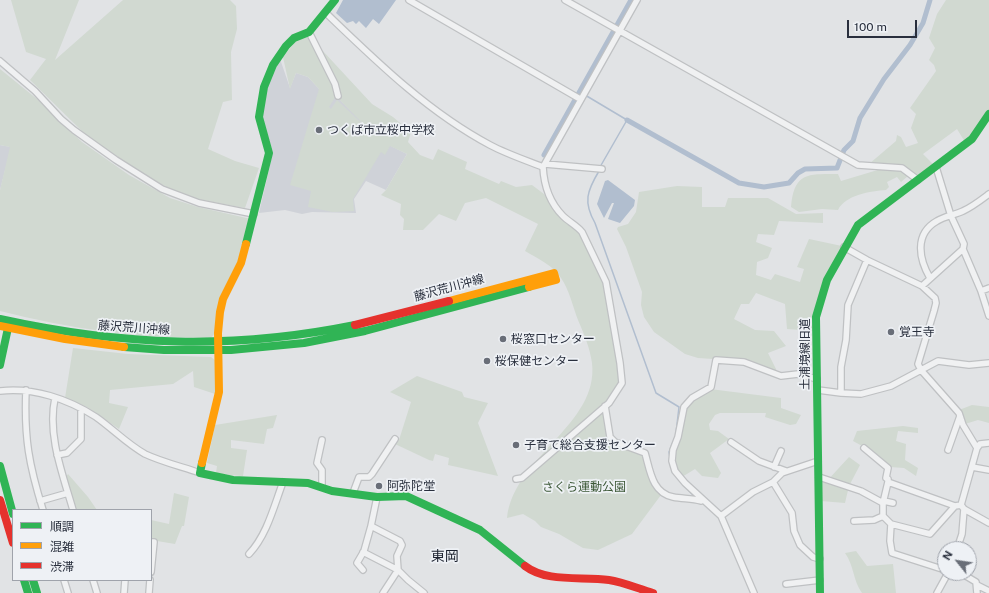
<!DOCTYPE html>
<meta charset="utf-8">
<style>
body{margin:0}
#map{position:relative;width:989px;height:593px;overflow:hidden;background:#e1e3e5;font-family:"Public Sans","Noto Sans JP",sans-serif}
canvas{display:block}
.legend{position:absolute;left:12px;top:509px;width:140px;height:72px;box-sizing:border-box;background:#eef1f5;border:1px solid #9fa3ab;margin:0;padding:5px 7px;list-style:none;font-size:12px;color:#292f3d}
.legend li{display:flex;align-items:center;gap:8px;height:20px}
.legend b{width:20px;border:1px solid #9fa3ab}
.north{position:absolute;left:937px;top:541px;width:40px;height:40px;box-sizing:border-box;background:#eef1f5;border:1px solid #9fa3ab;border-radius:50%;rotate:300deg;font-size:11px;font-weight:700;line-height:16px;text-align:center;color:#292f3d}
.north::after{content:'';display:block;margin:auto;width:14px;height:18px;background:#696e78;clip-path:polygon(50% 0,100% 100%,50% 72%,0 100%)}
.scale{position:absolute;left:847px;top:20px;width:70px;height:18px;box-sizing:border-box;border:2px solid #292f3d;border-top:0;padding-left:5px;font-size:12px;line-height:14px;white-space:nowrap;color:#292f3d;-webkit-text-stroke:3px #eef1f5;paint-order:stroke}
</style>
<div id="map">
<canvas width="989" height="593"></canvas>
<ul class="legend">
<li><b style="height:5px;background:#30b455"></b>順調</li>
<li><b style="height:5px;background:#ff9f0a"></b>混雑</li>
<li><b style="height:5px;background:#e5322d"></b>渋滞</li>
</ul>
<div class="north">N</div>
<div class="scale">100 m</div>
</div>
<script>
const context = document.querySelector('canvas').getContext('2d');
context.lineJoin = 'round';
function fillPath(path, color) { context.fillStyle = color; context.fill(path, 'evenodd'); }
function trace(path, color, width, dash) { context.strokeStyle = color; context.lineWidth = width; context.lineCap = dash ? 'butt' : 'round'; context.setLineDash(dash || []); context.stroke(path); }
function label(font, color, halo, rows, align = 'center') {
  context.font = font + ' "Public Sans","Noto Sans JP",sans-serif'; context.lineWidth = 3.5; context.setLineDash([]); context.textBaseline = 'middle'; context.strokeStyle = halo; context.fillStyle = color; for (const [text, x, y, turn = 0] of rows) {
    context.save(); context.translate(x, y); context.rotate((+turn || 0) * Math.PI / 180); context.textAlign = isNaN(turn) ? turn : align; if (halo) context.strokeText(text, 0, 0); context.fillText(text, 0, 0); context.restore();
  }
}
const built = new Path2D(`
 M280 59 290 88 296 73 308 77 321 91 336 96 387 144 407 154 386 190 366 181 354 199 356 213 312 212 302 214 285 210 259 213 273 152 262 117 267 88Z
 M0 145 11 147 0 190Z`);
const green = new Path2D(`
 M11 0H79L55 60 123 0H230L236 6 237 29 231 52 232 100 223 102 208 149 235 161 259 168 245 208 196 199 173 191 139 171 87 136 30 80 46 59 26 52Z
 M946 0H989V109L977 130 965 142 957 129 923 154 933 164 918 175 905 167 869 164 896 141 897 135 901 137 906 147 918 143 911 128 916 114 910 108 936 71 934 65 929 60 935 48 929 38 937 14Z
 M309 36 372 104 393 117 411 132 408 142 420 155 433 160 438 149 467 162 465 169 499 184 501 181 516 187 532 185 544 194 563 219 578 229 605 284 620 381 606 407 613 443 617 446 643 455 654 488 661 495 632 534 598 550 583 548 559 534 541 527 535 521 523 514 507 518C514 456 599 425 592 363 590 348 584 334 578 320 573 307 569 289 561 278 554 266 537 258 525 251L538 224 486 198 465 203 456 221 439 214 423 230H403L404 219 400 215 401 204 381 195 386 190 407 154 390 146 385 155 381 152 353 199 354 211 333 212 308 207 311 191 290 185 319 89 308 77 296 73 290 89 283 57 296 41ZM336 96 369 130 337 100 331 109 329 107Z
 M0 69 37 99 82 142 129 175 170 198 198 207 251 219 215 333 211 338C139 338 69 329 0 311V190L10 147 0 145Z
 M881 169 901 171 908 176 901 182 897 177 887 182 889 187 886 190C871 191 845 195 838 210L822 209 799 212 791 207C794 172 808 174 838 174L841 181Z
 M677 186 702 187V207H725L728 198H768L796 214 823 213V223L779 221 774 235 758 234 756 242 772 248 768 258 757 262 756 275 771 280 775 274 800 282 804 269 797 267 809 239 842 246 814 331 787 329 785 304 756 293 749 304H741L734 319 755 330 774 331 786 346 768 353 778 373 762 366 744 361 698 358 685 354 654 332 644 317 641 305 642 292 626 247 617 229 618 227 628 224 636 212 639 192Z
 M73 348 128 354 211 357 216 361 215 394 194 387 193 371 173 384 110 390 109 403 128 407 119 429 87 407 65 398Z
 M417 376 462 392 464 397 488 403 478 423 498 476 448 465 449 458 435 454 433 461 429 460 395 444 399 440 411 402 390 392Z
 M710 389 781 398V408L801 415 796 424 790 425 765 417 766 413H720L715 415 709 424 710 430 718 431 729 439 710 453 721 473 718 478 702 476 695 469 682 477 673 462 683 412 691 401Z
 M972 405 989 407V423L978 420 965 424 959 410Z
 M277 415 273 428 267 429 264 444 231 440V448L247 450 243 476 228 475 216 473 217 466 207 463 215 425Z
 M903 426 918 428V433L898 431 896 441 906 444 905 460 918 468 916 476 904 468 890 467 864 447 853 441 857 431Z
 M849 457 860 465 849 486 845 503 821 501V481L826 482Z
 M68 474 88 497 97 510H76L65 478Z
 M174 493 189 497 184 526H182L175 544 151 540V520L169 524Z
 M856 551 867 566 893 564 896 593H862C853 581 854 565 845 553Z`);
const water = new Path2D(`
 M343 0H396L379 24 373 19 366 28 359 21 356 24 353 21 347 23 336 13Z
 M608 180 635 200 634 206 620 223 608 219 614 203H612L604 218 597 204 605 181Z`);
const stream = new Path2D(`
 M580 92 627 120 600 167
 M599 171C587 191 583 202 595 223L656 393 679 407 676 433
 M670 458 669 452 675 437
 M681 482 692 494`);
const canal = new Path2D(`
 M627 120 739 183 764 187 789 183 798 173 805 169 837 168 844 150 853 141 860 118 884 79 910 45 923 23 930 0
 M544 155 631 0`);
const street = new Path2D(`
 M409 0 580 99
 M565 0 858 165 902 168 918 180
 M326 13C377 62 428 112 490 145 507 154 525 160 543 167
 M309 32 335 84 338 96
 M0 61 35 91 61 119 74 130 116 160 162 189 199 203 254 214
 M545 164 602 169
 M936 167 951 216 964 244 963 249 981 291 989 316
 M844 247 867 260 922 286 935 298 936 303 934 311 918 364 921 370 959 413 963 425 977 448 961 505 964 509
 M930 278C919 259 914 234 937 221 945 216 955 215 963 211 972 207 981 200 989 194
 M922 286 963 249
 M981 291 989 288
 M26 390C24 438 29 465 43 510
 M818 390 841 393 861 394 891 386 938 361 969 365 989 363
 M0 391C33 387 68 399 96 417 113 429 127 444 145 454 162 462 183 467 200 473
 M841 393V367L846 340 848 305 867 260
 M55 398C47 435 63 475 73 510
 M605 406 610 437 615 442 645 453C650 470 652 493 673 497 683 499 692 498 701 501
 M322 440 317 463 322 470V487
 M731 442 759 461 786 471
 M864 448 888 468 886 478 888 479V482L883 503
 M977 448 980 444 989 443
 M948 450 960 416
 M57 455 67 453 81 439V409
 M774 467 781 451
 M972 467 989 470
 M819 477 861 491 883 503V516L891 524 930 534 955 506 961 505
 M516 479 522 478 609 403 622 383 620 363 606 282 582 232C576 225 569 222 563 216 549 202 544 186 543 167L637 0
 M773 482 792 513 794 531 800 545 813 557 820 559
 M888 482 955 506
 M353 493 359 477H369L372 474 395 439
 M377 497 371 526 400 541 402 545 397 556 398 570 383 593
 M40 501 68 493
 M884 501 893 503
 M721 516 753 492 773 482 782 473 818 461
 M854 521 874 520 883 516
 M891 524 890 541 892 553 945 570
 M151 542H154L151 572
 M957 549 962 534 964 509 989 523
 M363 552 398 570 408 580 424 593
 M249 554C267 535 274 506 283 482
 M363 570 357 563 364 551 371 526
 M961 573 976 582 977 593
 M64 580 68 593
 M93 580 97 593
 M786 584 820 580
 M977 585 989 591
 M124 593 125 580
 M149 593 150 580
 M754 593 721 516 685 483 675 471 672 461 673 450 678 437 684 407 692 398 711 387 716 360 744 362 781 376 798 374 817 379
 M937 593 948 573`);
const fast = new Path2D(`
 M246 244 269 153 259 117 264 87 273 65 286 46 294 38 309 32 335 0
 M0 319C123 346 232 350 355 325
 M124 347 164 350H231L304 343 365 331 529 287
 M0 365 8 328 7 323
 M202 463 200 473 233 480 308 483 332 491 377 497 406 496 480 530 525 566
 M0 466 13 514
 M24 580 28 593
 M33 580 37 593
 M820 593 816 317 827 280 858 225 972 139 989 114`);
const slow = new Path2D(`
 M449 301 554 273 556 280 529 287
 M0 326 65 339 124 347
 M202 463 219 392 218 333 220 312 223 299 241 263 246 244`);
const jam = new Path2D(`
 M355 325 449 301
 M0 500 13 543
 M525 566C547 583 582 576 609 580 623 582 639 589 653 593`);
const markers = [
 [319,130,4,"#696e78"],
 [891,332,4,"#696e78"],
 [503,339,4,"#696e78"],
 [487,361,4,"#696e78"],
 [516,445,4,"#696e78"],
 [379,486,4,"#696e78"]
];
const poiNames = [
 ["つくば市立桜中学校",327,130],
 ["覚王寺",899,332],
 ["桜窓口センター",511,339],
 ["桜保健センター",495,361],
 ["子育て総合支援センター",524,445],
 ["阿弥陀堂",387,486]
];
const streetNames = [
 ["藤沢荒川沖線",449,288,-15],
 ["藤沢荒川沖線",134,328,4],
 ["土浦境線旧道",805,354,-90]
];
const parkNames = [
 ["さくら運動公園",584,487]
];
const quarterNames = [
 ["東岡",445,557]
];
fillPath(built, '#cfd2d8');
fillPath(green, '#d1d9d1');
fillPath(water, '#b1becf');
trace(stream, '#b1becf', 1.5);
trace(canal, '#b1becf', 5);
trace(street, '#bfc1c3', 8);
trace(street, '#f0f1f2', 5.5);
trace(fast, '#30b455', 8);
trace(slow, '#ff9f0a', 8);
trace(jam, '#e5322d', 8);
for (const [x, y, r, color] of markers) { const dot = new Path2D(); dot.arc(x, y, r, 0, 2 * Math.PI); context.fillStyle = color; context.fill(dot); trace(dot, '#eef1f5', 1.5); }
label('12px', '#292f3d', '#eef1f5', poiNames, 'left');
label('12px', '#292f3d', '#eef1f5', streetNames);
label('12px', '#3c5837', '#eef1f5', parkNames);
label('14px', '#1b212e', '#eef1f5', quarterNames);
</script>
